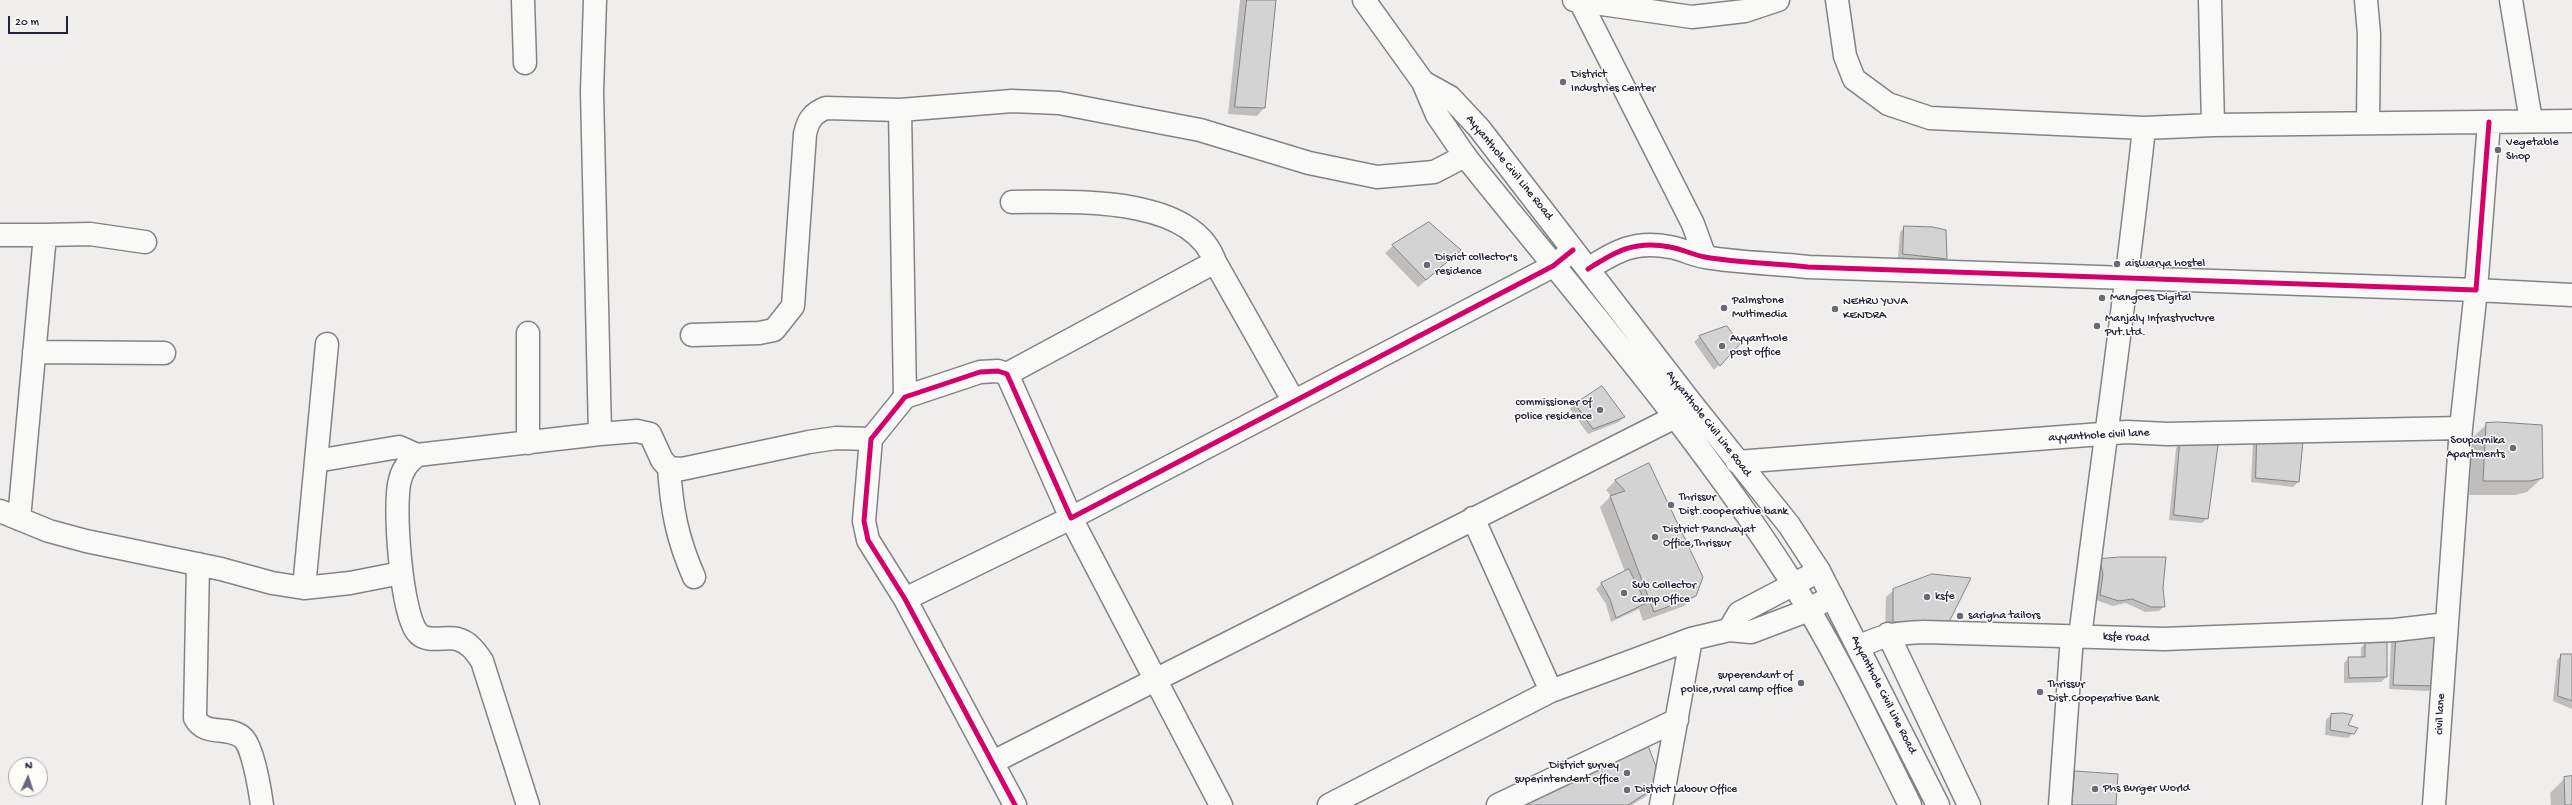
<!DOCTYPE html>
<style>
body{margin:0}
#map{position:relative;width:2572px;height:805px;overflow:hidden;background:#efeeed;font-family:"Gochi Hand",sans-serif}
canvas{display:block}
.north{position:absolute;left:8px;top:757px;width:40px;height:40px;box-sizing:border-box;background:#fdfcf7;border:1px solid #a5a5ac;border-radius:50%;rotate:3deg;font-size:11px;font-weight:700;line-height:16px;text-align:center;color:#22223b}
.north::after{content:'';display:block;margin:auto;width:14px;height:18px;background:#6a6979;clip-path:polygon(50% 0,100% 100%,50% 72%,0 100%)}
.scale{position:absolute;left:8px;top:16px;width:60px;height:18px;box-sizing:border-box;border:2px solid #22223b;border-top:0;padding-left:5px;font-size:12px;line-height:14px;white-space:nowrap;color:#22223b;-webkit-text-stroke:3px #fdfcf7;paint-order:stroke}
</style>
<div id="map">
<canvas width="2572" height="805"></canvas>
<div class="north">N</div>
<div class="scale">20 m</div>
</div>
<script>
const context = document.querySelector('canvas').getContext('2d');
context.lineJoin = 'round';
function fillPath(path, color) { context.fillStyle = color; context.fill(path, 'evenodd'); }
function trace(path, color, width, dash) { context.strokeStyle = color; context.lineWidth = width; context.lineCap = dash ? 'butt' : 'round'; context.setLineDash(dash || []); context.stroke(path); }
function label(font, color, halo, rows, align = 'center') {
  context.font = font + ' "Gochi Hand",sans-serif'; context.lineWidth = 3; context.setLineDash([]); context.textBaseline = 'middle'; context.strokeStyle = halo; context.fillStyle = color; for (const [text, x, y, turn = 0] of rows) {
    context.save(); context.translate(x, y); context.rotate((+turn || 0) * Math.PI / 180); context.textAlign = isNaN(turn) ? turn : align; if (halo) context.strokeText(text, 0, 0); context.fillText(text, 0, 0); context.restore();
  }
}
const shadow = new Path2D(`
 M1240 0H1275L1264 108 1257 116 1228 114Z
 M1905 227 1946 258 1941 263 1898 258 1900 232Z
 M1393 246 1452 258 1418 287 1385 253Z
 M1727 327 1739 344 1714 370 1694 342 1699 337Z
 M1575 404 1624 417 1619 422 1588 434 1570 409Z
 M2487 424 2542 478 2527 492 2515 495H2469L2472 438Z
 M2258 438 2298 482 2293 487 2251 482 2253 443Z
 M2181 443 2207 518 2202 523 2169 520 2176 448Z
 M1649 465 1695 596 1684 606 1643 621 1639 609 1611 622 1606 604 1596 589 1601 584 1625 572 1600 507 1611 496 1606 490 1616 480Z
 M2101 560 2162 588 2164 606 2159 611 2145 612 2126 603 2113 606 2096 600 2098 580 2096 565Z
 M1894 590 1948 621 1885 630 1886 597Z
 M2396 636 2434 686 2428 691 2389 689 2391 642Z
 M2366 642 2386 677 2381 682 2344 683V663L2349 658H2361V648Z
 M2562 655H2572V709L2553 701 2557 660Z
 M2331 715 2353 733 2348 738 2325 735 2326 720Z
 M2075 772 2115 805H2068L2070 777Z
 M2565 778H2572V805H2551L2550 793Z
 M1661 783 1651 793 1632 805H1521Z`);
const building = new Path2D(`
 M1247 0H1276L1265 108 1235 107Z
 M1429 222 1461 250 1426 280 1392 245Z
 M1904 226 1933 227 1946 230 1947 259 1903 254Z
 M1727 326 1740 344 1720 366 1699 336Z
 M1602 386 1625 417 1593 429 1575 404Z
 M2498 422 2542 425 2543 478 2530 481H2483L2486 423Z
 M2257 437 2303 441 2299 482 2256 478Z
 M2180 442 2218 445 2208 519 2174 515Z
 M1649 463 1703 577 1696 596 1654 612 1610 496 1625 491 1615 480Z
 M2120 557H2166L2163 588 2165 607H2151L2132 599 2119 601 2100 595 2103 575 2100 559Z
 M1629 569 1646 603 1616 618 1610 599 1601 583Z
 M1932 574 1971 578 1949 622H1893V589Z
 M2440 630 2435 686 2393 685 2396 635Z
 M2387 638V677L2349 678 2348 657H2365V641Z
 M2561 654H2572V701L2558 696Z
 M2343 713 2353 715 2348 725 2358 728 2354 734 2330 730 2331 714Z
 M1646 740 1662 783 1628 805H1519Z
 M2075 771 2118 774 2116 805H2072Z
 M2572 776V805H2565L2564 777Z`);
const minor = new Path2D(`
 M523 0 525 63
 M595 0 592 92 600 434 637 431 650 434 662 460 669 468 682 469 809 442 836 438 871 439
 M1574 0 1692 17 1745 11 1778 0
 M1837 0 1845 56 1854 79 1888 104 1930 118 2144 128 2213 125 2572 121
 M2210 0 2213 125
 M2366 0 2369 34 2368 123
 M2511 0 2531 121
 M1580 1 1693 224 1705 257
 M900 110 905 397
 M1012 202C1069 202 1192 194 1215 262L1293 400
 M0 235H45
 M1588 269C1616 251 1635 240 1670 247 1682 249 1693 255 1705 257 1738 263 1774 263 1808 267L2476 290 2489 122
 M692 335 759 333 774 330 793 306 805 134C808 120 813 113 826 108L900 110 1012 101 1059 103 1200 130 1309 163 1377 177 1434 172 1465 156
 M34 352 164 353
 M1007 374 1215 262
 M528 443V333
 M316 461 399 447 417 455
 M1737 462 2127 432 2167 434 2461 428
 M669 468C672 511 677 538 694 577
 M0 511 49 531 86 541 221 569 272 583 304 588 350 583 401 573
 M1473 518 1551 691
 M19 519 45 235 90 234 145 242
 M198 564 195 718C205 737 226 725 242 737 253 745 260 791 262 805
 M304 588 327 344
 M905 599 1071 518 1221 805
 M1729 630 1739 613 1819 571
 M1888 634 1969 805
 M2080 637C2101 467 2126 298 2144 128
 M1859 647C1881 635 1899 633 1924 632L2164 639 2395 630 2447 624
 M993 762 1675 417
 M528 805 482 661C476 652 469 642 457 639 445 636 426 644 417 632 401 612 393 504 400 480 403 468 408 463 417 455L600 434
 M1015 805 905 599 868 540 864 521 871 439 905 397 980 372 998 371 1007 374 1071 518 1553 266 1573 250
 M1329 805 1551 691 1691 639 1729 630 1751 632 1809 610 1832 596
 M1498 805 1677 720
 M1661 805 1691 639
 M2060 805 2072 636
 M2434 805 2461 428 2476 290 2572 295`);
const major = new Path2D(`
 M1364 0 1423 82 1437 115 1465 156C1577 296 1697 432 1793 584 1838 654 1873 731 1910 805
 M1423 82 1450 97 1479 128 1692 404 1789 525 1819 571 1938 805`);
const cycleway = new Path2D(`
 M1588 269C1616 251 1635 240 1670 247 1682 249 1693 255 1705 257 1738 263 1774 263 1808 267L2476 290 2489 122
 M1015 805 905 599 868 540 864 521 871 439 905 397 980 372 998 371 1007 374 1071 518 1553 266 1573 250`);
const markers = [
 [1563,82,4,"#6a6979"],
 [2498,150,4,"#6a6979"],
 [2117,264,4,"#6a6979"],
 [1427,265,4,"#6a6979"],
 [2102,298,4,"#6a6979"],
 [1724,308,4,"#6a6979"],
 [1835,309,4,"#6a6979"],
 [2097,326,4,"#6a6979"],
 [1722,346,4,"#6a6979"],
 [1600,410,4,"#6a6979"],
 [2513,448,4,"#6a6979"],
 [1671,505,4,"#6a6979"],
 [1655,537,4,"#6a6979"],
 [1624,593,4,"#6a6979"],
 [1927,597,4,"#6a6979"],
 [1960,616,4,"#6a6979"],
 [1801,683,4,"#6a6979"],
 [2040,692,4,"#6a6979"],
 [1627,773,4,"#6a6979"],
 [2095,789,4,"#6a6979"],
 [1627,790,4,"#6a6979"]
];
const poiNames = [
 ["District",1571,75],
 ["Industries Center",1571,89],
 ["Vegetable",2506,143],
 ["Shop",2506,157],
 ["Disrict collector's",1435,258],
 ["residence",1435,272],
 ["aiswarya hostel",2125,264],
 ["Mangoes Digital",2110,298],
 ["Palmstone",1732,301],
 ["Multimedia",1732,315],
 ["NEHRU YUVA",1843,302],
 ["KENDRA",1843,316],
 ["Manjaly Infrastructure",2105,319],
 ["Pvt.Ltd.",2105,333],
 ["Ayyanthole",1730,339],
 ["post office",1730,353],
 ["commissioner of",1592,403,"right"],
 ["police residence",1592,417,"right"],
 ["Souparnika",2505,441,"right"],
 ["Apartments",2505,455,"right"],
 ["Thrissur",1679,498],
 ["Dist.cooperative bank",1679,512],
 ["District Panchayat",1663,530],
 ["Office,Thrissur",1663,544],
 ["Sub Collector",1632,586],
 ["Camp Office",1632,600],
 ["ksfe",1935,597],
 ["sarigha tailors",1968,616],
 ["superendant of",1793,676,"right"],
 ["police,rural camp office",1793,690,"right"],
 ["Thrissur",2048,685],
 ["Dist.Cooperative Bank",2048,699],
 ["District survey",1619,766,"right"],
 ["superintendent office",1619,780,"right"],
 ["Phs Burger World",2103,789],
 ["District Labour Office",1635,790]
];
const streetNames = [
 ["Ayyanthole Civil Line Road",1509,168,51],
 ["Ayyanthole Civil Line Road",1708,424,52],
 ["ayyanthole civil lane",2099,436,-3],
 ["ksfe road",2126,638,2],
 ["Ayyanthole Civil Line Road",1883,695,63],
 ["civil lane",2441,714,-87]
];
fillPath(shadow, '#0003');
fillPath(building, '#d4d3d4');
trace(building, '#838287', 1);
trace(minor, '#838287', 25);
trace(major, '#838287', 25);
trace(minor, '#f9f9f7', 22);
trace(major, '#f9f9f7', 22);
trace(cycleway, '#d6006c', 5);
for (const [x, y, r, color] of markers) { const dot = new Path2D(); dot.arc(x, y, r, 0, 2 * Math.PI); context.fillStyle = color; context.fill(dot); trace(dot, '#fdfcf7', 1.5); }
label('12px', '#22223b', '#fdfcf7', poiNames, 'left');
label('12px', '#22223b', '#fdfcf7', streetNames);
</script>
